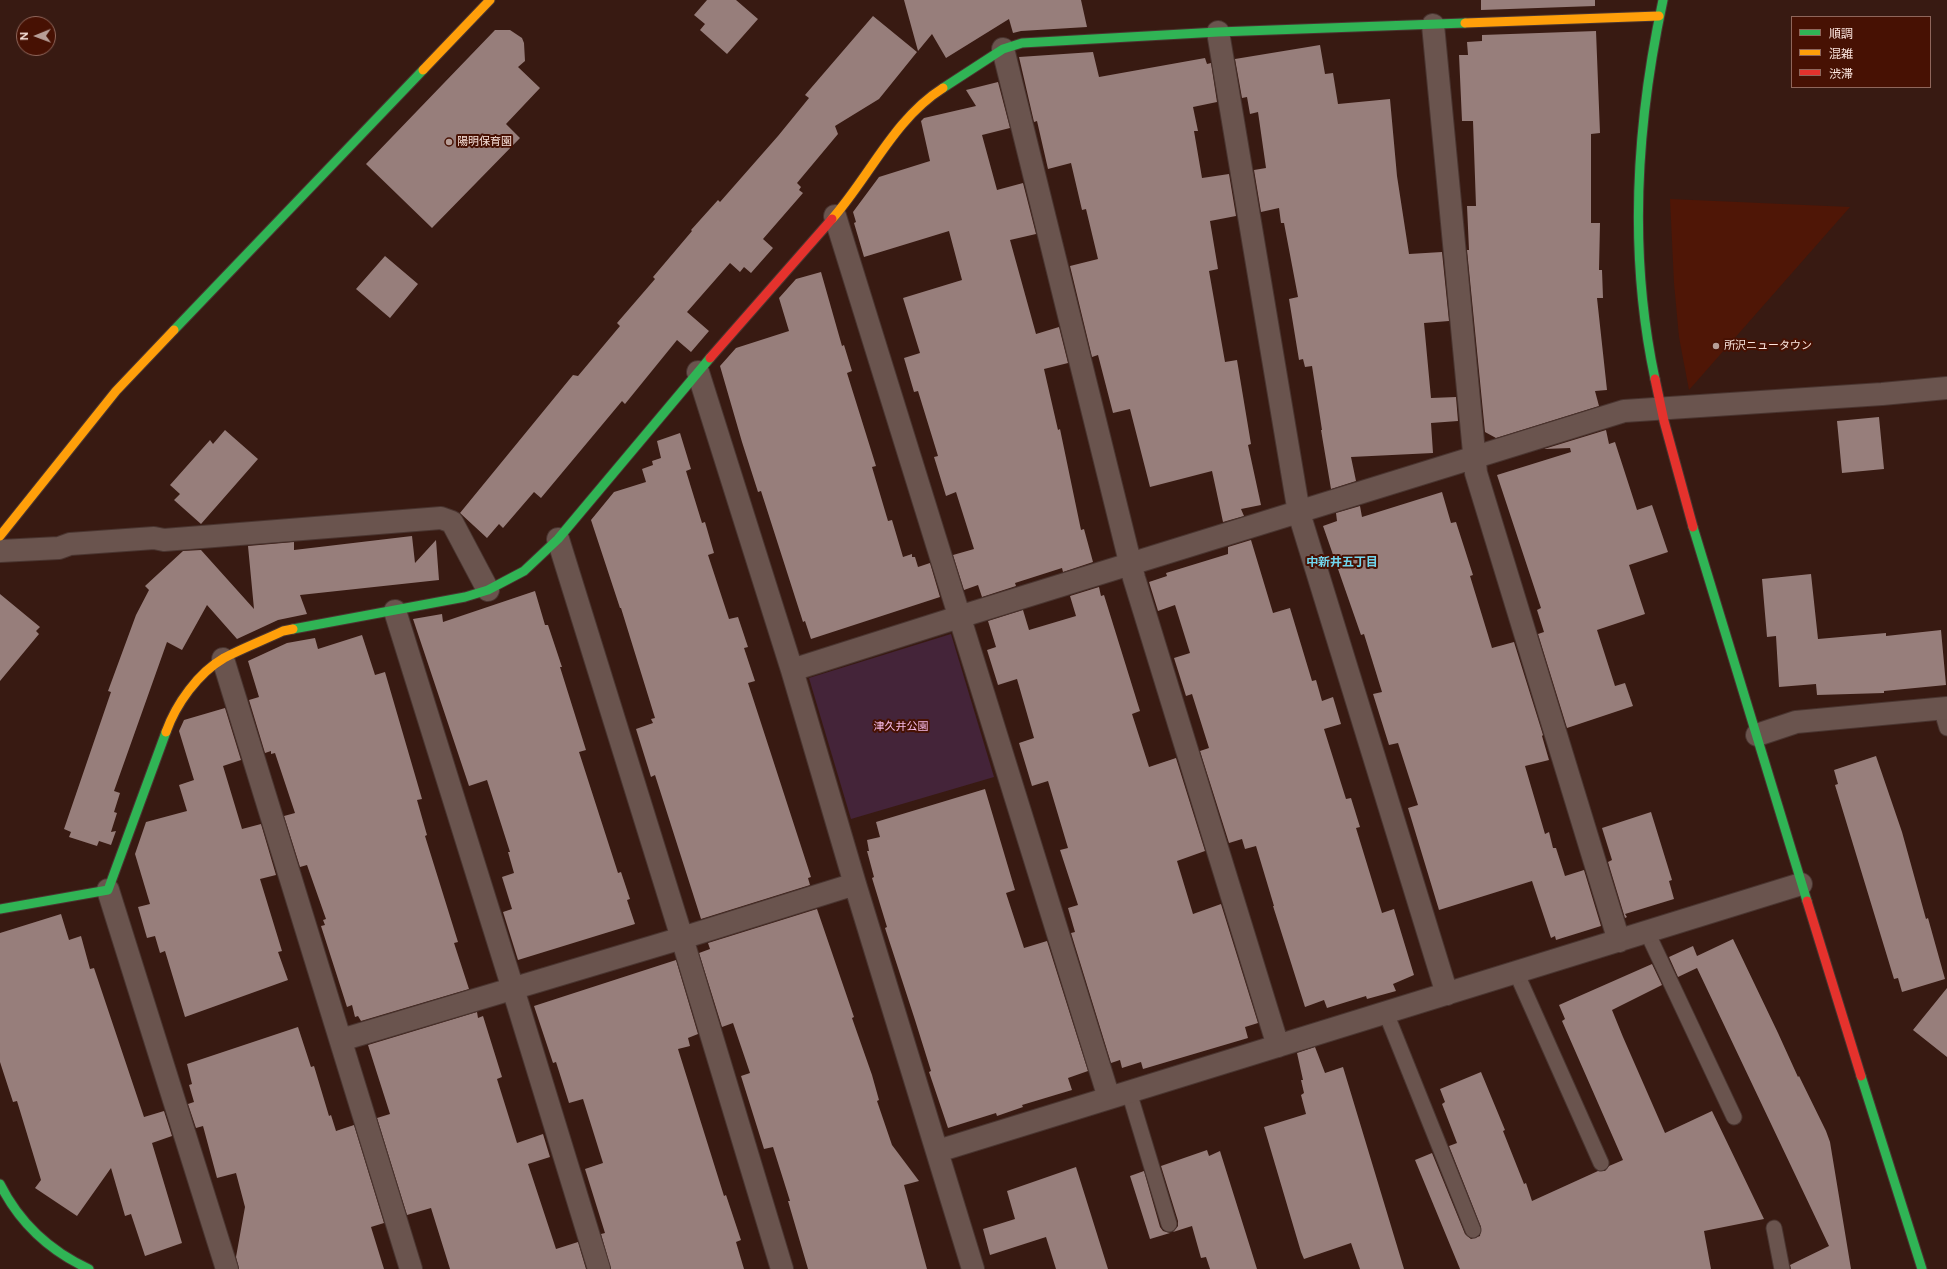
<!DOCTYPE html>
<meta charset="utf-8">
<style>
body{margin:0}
#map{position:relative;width:1947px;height:1269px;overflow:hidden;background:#381a12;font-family:Figtree,"Noto Sans JP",sans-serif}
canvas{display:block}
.legend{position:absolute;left:1791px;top:16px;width:140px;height:72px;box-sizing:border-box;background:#471103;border:1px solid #8f665b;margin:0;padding:5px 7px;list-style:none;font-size:12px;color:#fbe5de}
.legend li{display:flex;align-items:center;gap:8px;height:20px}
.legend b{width:20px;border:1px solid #8f665b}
.north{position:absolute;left:16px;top:16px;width:40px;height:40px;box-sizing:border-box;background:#471103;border:1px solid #8f665b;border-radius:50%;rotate:269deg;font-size:11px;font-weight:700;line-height:16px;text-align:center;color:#fbe5de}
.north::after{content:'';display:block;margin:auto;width:14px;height:18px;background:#b79e97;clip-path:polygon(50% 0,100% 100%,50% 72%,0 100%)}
</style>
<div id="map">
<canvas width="1947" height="1269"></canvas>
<ul class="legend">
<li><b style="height:5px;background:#30b455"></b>順調</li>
<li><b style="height:5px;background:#ff9f0a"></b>混雑</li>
<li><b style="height:5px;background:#e5322d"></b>渋滞</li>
</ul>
<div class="north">N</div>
</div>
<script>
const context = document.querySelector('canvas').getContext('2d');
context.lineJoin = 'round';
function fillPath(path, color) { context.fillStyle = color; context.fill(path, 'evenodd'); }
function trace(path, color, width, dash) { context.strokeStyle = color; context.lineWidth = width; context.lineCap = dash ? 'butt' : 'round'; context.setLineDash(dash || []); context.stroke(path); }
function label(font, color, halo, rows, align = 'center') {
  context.font = font + ' Figtree,"Noto Sans JP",sans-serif'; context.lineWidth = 4; context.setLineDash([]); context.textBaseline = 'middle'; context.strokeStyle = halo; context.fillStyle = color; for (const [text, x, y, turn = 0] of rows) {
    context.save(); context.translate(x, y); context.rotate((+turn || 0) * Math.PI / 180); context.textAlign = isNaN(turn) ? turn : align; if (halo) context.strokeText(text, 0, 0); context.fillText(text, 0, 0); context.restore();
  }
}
const built = new Path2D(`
 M1670 199 1850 207 1689 390 1679 337 1674 283Z`);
const green = new Path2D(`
 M951 634 994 777 851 819 809 678Z`);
const building = new Path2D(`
 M707 0H736L758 19 727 54 700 30 705 24 694 15Z
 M904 0H1081L1087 27 1021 31 1013 33 1009 19 946 58 932 34 918 51Z
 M1481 0H1595V6L1481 10Z
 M873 16 917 52 879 99 835 126 838 134 797 183 801 187 799 190 803 193 763 239 773 248 751 273 744 267 740 272 730 263 687 312 709 331 691 352 677 340 625 404 622 401 541 498 534 492 503 528 499 524 487 538 460 513 573 375 578 376 620 326 617 323 655 279 653 277 692 231 691 230 718 200 720 202 778 136 809 98 805 95Z
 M495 30H510L522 38 524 43 525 61 518 67 540 88 506 124 520 138 432 228 366 164Z
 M1596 31 1600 133 1591 134V223H1600L1599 270H1602L1603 298H1597L1607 390 1595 391 1599 406 1496 438 1485 432 1467 250H1469L1467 206H1476L1473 121H1462L1459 55H1468L1467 42 1482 41V35Z
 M1320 45 1325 74 1333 73 1338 104 1390 99 1397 176 1409 254 1442 252 1449 321 1424 323 1431 398 1456 397 1458 421 1431 423 1433 453 1351 457 1356 481 1331 489 1321 430H1322L1312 366 1305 367 1303 359 1299 360 1289 299 1298 297 1284 223H1281L1279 208 1261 212 1254 170 1266 168 1258 112 1250 114 1247 97 1242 98 1235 59Z
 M1093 52 1099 77 1205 58 1207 64 1211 63 1217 102 1193 107 1198 131H1194L1202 178 1229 174 1236 216 1210 221 1218 269 1209 271 1225 362 1237 360 1251 444 1248 445 1261 505 1241 509 1244 516 1223 522 1212 471 1150 487 1130 409 1113 413 1098 355 1092 357 1070 266 1098 259 1086 209 1082 210 1071 163 1048 169 1037 121 1034 122 1019 57Z
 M998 82 1010 128 982 135 997 190 1023 183 1036 234 1010 240 1036 334 1059 327 1068 363 1044 369 1058 430 1060 429 1081 530 1084 529 1093 562 1063 572 1062 568 1015 583 1016 586 982 597 978 585 964 590 953 555 974 549 956 492 946 496 934 457 938 456 918 391 914 392 904 358 920 353 903 298 962 280 949 231 864 257 854 223 856 222 853 212 879 177 930 161 921 121 924 118 976 106 966 90Z
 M385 256 418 284 390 318 356 289Z
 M821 272 842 346 844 345 852 371 847 373 876 466 872 467 888 521 892 520 903 557 912 554V557H915L918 567 930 563 940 597 811 639 805 621 803 622 761 491 758 492 742 442 720 366 736 348 789 331 779 298 796 279Z
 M1879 417 1884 469 1842 473 1837 421Z
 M225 430 258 459 201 524 174 500 180 494 170 485 210 440 213 444Z
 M1606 430 1609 444 1615 442 1637 510 1652 505 1668 552 1629 565 1645 614 1597 630 1615 686 1625 683 1633 706 1567 728 1538 634 1544 632 1537 610 1541 608 1497 475 1571 452 1570 448 1544 449Z
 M680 433 691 469 686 471 702 523 705 522 714 553 708 555 729 619 738 617 748 647 744 648 755 681 748 683 811 877 808 878 810 885 701 919 655 775 651 777 636 729 653 723 651 719 655 718 621 608H620L591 520 614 492 646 482 642 469 653 465 652 461 661 458 657 441Z
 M1442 492 1451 523 1456 522 1473 575 1470 576 1492 648 1514 642 1543 735 1542 736 1549 760 1525 766 1545 834 1549 832 1553 848H1556L1565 876 1584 870 1601 926 1556 940 1555 936 1551 938 1532 881 1439 910 1408 808 1418 805 1398 743 1389 745 1373 694 1382 692 1364 634 1361 635 1323 526 1337 521 1336 513 1360 506 1362 517Z
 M412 536 415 563 436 540 439 580 300 595 307 614 278 620 237 639 207 605 182 650 167 642 114 791 120 793 114 812 117 813 111 832 116 831 111 845 99 841 97 846 69 837 71 832 64 829 111 692 108 691 136 615 149 590 145 586 183 551 201 550 254 609 248 546 294 542V550Z
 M1251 540 1273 613 1290 608 1312 681 1316 680 1322 701 1333 697 1341 724 1324 729 1346 799 1351 798 1360 827 1356 828 1382 913 1394 909 1414 975 1393 984 1396 991 1367 999 1366 996 1327 1008 1324 1000 1305 1007 1273 906H1274L1256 846 1245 849 1242 839 1229 843 1200 751 1209 748 1192 694 1186 696 1174 658 1190 653 1175 605 1158 611 1149 582 1167 576 1166 573 1228 554V547Z
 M1811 574 1818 639 1886 633V636L1941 630 1946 685 1884 691V693L1817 695 1816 684 1779 687 1776 636 1767 637 1762 579Z
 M1099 587 1101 596 1104 595 1140 711 1132 714 1149 767 1176 758 1205 851 1177 861 1193 914 1221 904 1258 1023 1245 1027 1248 1038 1143 1069 1141 1062 1122 1068 1120 1060 1111 1063 1071 933 1075 932 1068 908 1078 905 1060 850 1068 848 1048 781 1032 786 1019 743 1034 738 1017 679 998 685 987 650 996 647 988 621 1023 610 1029 630 1076 616 1070 596Z
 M535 591 545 625H548L562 667H560L586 750 579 752 618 873 621 872 630 899 627 900 635 924 518 960 503 912 512 909 502 877 514 873 508 852H510L487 780 469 786 413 619 442 614 443 622Z
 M0 594 40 627 36 631 39 634 0 681Z
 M362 635 375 675 385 672 422 799 417 800 427 835 425 836 458 942 454 943 469 989 361 1021 358 1016 355 1017 352 1005 347 1007 321 926 325 925 323 920 326 919 307 865 300 867 284 816 295 813 275 753 271 754V751L265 753 249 700 259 697 248 661 287 643 315 638 318 649Z
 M225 708 241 760 223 766 242 829 261 824 276 875 260 879 282 951 278 952 288 980 185 1017 165 951 160 953 155 936 147 938 138 907 150 904 135 854 146 822 187 811 179 785 194 780 179 731 184 720Z
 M1876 756 1902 832 1926 919 1928 918 1945 979 1902 992 1898 978 1894 979 1835 785 1838 784 1834 770Z
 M985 789 1015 890 1006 893 1024 948 1047 941 1088 1071 1068 1078 1072 1090 1022 1105 1023 1107 997 1116 996 1113 948 1128 929 1072 931 1071 915 1020 885 928 887 927 872 878 874 877 867 851H869L867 840 880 837 876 822Z
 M1651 812 1672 880 1669 881 1674 899 1625 914 1627 917 1625 918 1608 862 1612 860 1602 828Z
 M817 909 854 1017 852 1018 872 1075 879 1100 877 1101 892 1145 919 1181 904 1185 927 1269H808L788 1201H790L773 1147 764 1149 741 1076 750 1073 733 1023 722 1027 699 953 710 949 708 943Z
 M61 914 69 940 81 936 90 969 94 968 144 1117 164 1111 172 1136 152 1143 182 1243 145 1256 131 1214 125 1216 111 1168 77 1216 35 1188 41 1180 17 1101 13 1102 0 1062V933Z
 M1733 939 1778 1033 1798 1077 1799 1076 1826 1131 1830 1142 1851 1269H1791L1790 1265 1829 1246 1697 968 1678 977 1669 957 1693 946 1697 956Z
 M676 960 698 1034 688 1038 690 1046 678 1049 724 1196 726 1195 741 1240 736 1242 744 1269H611L601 1234 605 1233 585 1169 603 1163 583 1099 569 1103 556 1062 553 1063 534 1006Z
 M1652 964 1662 985 1612 1010 1623 1037 1665 1133 1712 1111 1764 1219 1704 1231 1711 1269H1460L1415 1160 1432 1153 1465 1234 1471 1239 1480 1236 1481 1227 1449 1146 1457 1143 1442 1104 1445 1102 1440 1089 1481 1072 1505 1130 1503 1131 1524 1184 1526 1183 1532 1201 1598 1171H1605L1609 1166 1623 1160 1562 1021 1565 1019 1559 1005Z
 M1947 988V1057L1913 1030Z
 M477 1012 478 1018 483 1016 502 1077 497 1079 517 1143 543 1134 550 1157 528 1164 556 1249 578 1242 586 1269H450L431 1208 407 1215 377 1118 390 1114 368 1045Z
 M298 1027 311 1067 314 1066 329 1116 331 1115 336 1131 354 1125 384 1223 371 1227 384 1269H239L236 1257 245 1207 236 1173 217 1178 203 1126 196 1128 188 1104 194 1102 189 1085 192 1084 187 1064Z
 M1315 1047 1325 1073 1343 1067 1404 1269H1360L1351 1243 1304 1259 1301 1252 1264 1127 1306 1114 1301 1095 1304 1093 1301 1080H1303L1297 1053Z
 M1207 1150 1209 1156 1220 1151 1257 1269H1210L1206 1257 1201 1258 1192 1226 1173 1232 1178 1226V1221L1161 1166Z
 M1076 1167 1108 1269H1056L1046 1237 990 1255 983 1229 1015 1219 1007 1191Z
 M1144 1171 1160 1227 1163 1231 1170 1233 1150 1239 1130 1176Z`);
const lane = new Path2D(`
 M1941 708 1947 728
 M1647 932 1734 1117
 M1516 972 1601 1163
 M1386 1013 1473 1230
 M1129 1092 1169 1224
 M1774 1228 1782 1269`);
const street = new Path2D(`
 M1433 25 1476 473 1619 941
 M1218 32 1299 513 1447 994
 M1003 49 1134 578 1278 1046
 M835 216 1109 1098
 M698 372 792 670 855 884 973 1269
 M558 539 682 938 782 1269
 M0 551 59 548 70 544 154 538 164 540 441 518 452 522 488 590
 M395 611 518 1005 599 1269
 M223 659 411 1269
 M792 670 959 617 1624 411 1882 394 1947 388
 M1757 735 1796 722 1947 708
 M108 890 227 1269
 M341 1040 682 938 855 884
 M938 1151 1801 884`);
const fast = new Path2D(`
 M943 88 1003 49 1022 43 1218 32 1465 23
 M174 330 423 70
 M1655 379C1628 253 1636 125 1663 0
 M1693 527 1807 901
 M293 629 465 597 488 590 524 571 558 539 710 358
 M0 909 108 890 166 732
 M1861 1076 1922 1269
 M0 1184C19 1222 50 1251 89 1269`);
const slow = new Path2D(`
 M1465 23 1659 16
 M423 70 490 0
 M832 219C870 176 894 119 943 88
 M0 536 116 391 174 330
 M166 732C176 704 198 673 224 658 243 648 264 640 283 631L293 629`);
const jam = new Path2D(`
 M710 358 832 219
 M1655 379 1664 421 1693 527
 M1807 901 1861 1076`);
const markers = [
 [449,142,4,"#b79e97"],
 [1716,346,4,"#b79e97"]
];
const poiNames = [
 ["陽明保育園",457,142],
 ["所沢ニュータウン",1724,346]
];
const parkNames = [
 ["津久井公園",901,727]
];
const neighbourhoodNames = [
 ["中新井五丁目",1342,562]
];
fillPath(built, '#4f1606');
fillPath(green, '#442439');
fillPath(building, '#977e7b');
trace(lane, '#4a3530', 17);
trace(street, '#4a3530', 24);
trace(fast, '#4a3530', 11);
trace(slow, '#4a3530', 11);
trace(jam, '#4a3530', 11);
trace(lane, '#6a544e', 15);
trace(street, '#6a544e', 22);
trace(fast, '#30b455', 9);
trace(slow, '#ff9f0a', 9);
trace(jam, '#e5322d', 9);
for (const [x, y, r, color] of markers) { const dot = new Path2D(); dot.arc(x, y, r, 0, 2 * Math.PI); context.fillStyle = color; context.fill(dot); trace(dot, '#471103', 1.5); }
label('11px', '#fbe5de', '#471103', poiNames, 'left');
label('11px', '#f7bbe8', '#471103', parkNames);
label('bold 12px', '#71d6ee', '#471103', neighbourhoodNames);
</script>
